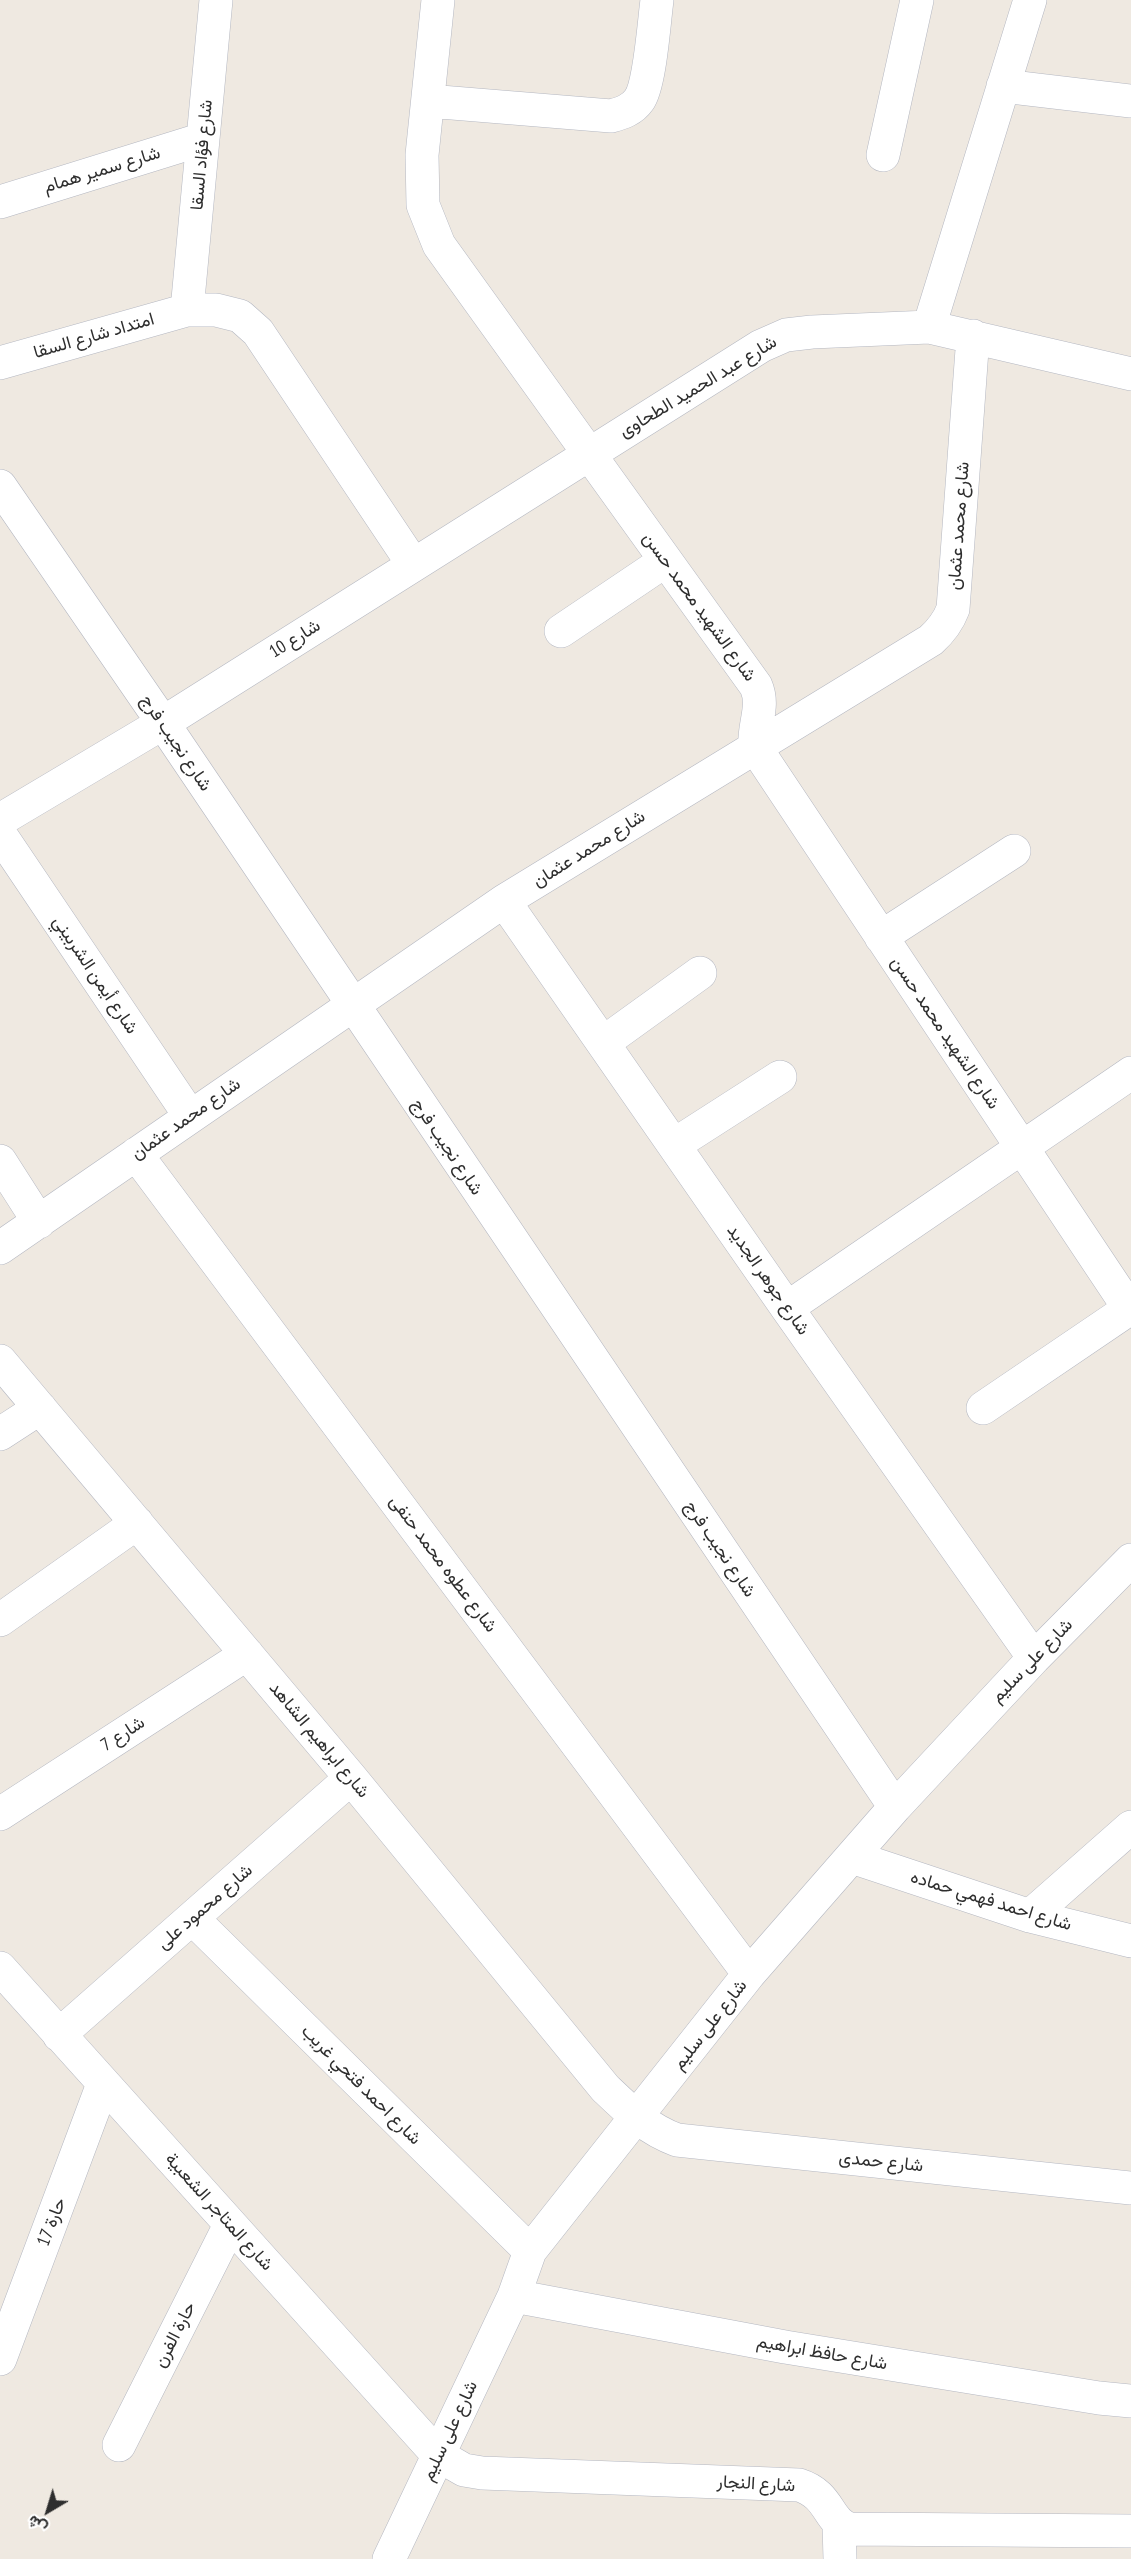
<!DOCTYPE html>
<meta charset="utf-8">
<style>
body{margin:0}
#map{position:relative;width:1131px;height:2559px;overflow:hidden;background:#efe9e1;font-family:"PT Sans Narrow",Vazirmatn,sans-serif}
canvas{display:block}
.north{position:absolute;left:18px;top:2481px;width:60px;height:60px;-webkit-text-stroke:4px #fff;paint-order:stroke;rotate:218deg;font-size:16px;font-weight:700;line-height:24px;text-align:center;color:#2e2e2e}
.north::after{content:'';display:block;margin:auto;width:21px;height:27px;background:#2e2e2e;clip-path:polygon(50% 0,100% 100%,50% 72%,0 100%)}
</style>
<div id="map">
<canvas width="1131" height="2559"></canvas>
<div class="north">ش</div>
</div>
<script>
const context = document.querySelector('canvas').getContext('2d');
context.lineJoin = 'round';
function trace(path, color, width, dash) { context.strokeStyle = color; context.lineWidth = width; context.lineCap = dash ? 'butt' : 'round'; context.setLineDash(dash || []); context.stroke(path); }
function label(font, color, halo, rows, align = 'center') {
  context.font = font + ' "PT Sans Narrow",Vazirmatn,sans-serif'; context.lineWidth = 5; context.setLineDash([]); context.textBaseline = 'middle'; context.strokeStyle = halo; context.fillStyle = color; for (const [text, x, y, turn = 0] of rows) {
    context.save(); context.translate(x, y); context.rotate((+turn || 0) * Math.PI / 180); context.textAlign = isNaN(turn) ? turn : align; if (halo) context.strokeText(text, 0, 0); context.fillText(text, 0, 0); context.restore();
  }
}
const minor = new Path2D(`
 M438 0 422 155 423 205 439 245 756 686C765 707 753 725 755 747L1131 1311
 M1003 86 1131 101
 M428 101 611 116C622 113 632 110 639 100 650 85 654 22 657 0
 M883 155 917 0
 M0 202 203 139
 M187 310 216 0
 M929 327 1030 0
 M0 363 187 310H216L240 316 258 332 413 564
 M0 486 163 723 895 1807
 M561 631 665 561
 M0 820 163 723 761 346 786 335 812 332 929 327 1131 374
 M0 834 190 1116
 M504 901 787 1308 1034 1658
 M881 937 1014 851
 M603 1043 700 973
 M674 1145 780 1077
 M136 1154 749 1974
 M0 1161 39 1222
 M0 1248 504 901 931 640C941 631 948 622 953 609L973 336
 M787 1308 1131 1073
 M0 1361 351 1778 605 2088C628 2110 647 2129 677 2140L1131 2188
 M983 1408 1129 1309
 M0 1434 40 1408
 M0 1620 137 1523
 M0 1814 247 1654
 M852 1857 1030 1916 1131 1941
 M1030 1916 1131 1827
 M192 1918 530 2251
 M0 1968 438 2455 464 2470 482 2473 799 2485C831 2495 827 2522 850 2529L1131 2531
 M59 2035 351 1778
 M514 2296 785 2347 1099 2398 1131 2401
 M0 2359 103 2084
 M119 2445 230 2225
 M839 2524 840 2559
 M389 2559 514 2296 530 2251 749 1974 895 1807 1034 1658 1131 1560`);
const streetNames = [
 ["شارع فؤاد السقا",202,155,-85],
 ["شارع سمير همام",102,170,-17],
 ["امتداد شارع السقا",94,336,-16],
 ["شارع عبد الحميد الطحاوى",698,387,-31],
 ["شارع محمد عثمان",959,526,-86],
 ["شارع الشهيد محمد حسن",699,607,54],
 ["شارع 10",295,639,-32],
 ["شارع نجيب فرج",176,743,56],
 ["شارع محمد عثمان",589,849,-32],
 ["شارع أيمن الشربيني",95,975,56],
 ["شارع الشهيد محمد حسن",945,1033,56],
 ["شارع محمد عثمان",186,1119,-35],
 ["شارع نجيب فرج",447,1147,56],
 ["شارع جوهر الجديد",768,1280,55],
 ["شارع نجيب فرج",720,1549,56],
 ["شارع عطوه محمد حنفى",443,1564,53],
 ["شارع على سليم",1032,1661,-46],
 ["شارع 7",123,1734,-33],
 ["شارع ابراهيم الشاهد",319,1740,50],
 ["شارع احمد فهمي حماده",991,1901,17],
 ["شارع محمود على",205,1907,-41],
 ["شارع على سليم",710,2025,-52],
 ["شارع احمد فتحي غريب",361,2085,45],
 ["شارع حمدى",881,2162,6],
 ["شارع المتاجر الشعبية",219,2212,48],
 ["حارة 17",52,2222,-69],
 ["حارة الفرن",175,2335,-63],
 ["شارع حافظ ابراهيم",822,2353,10],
 ["شارع على سليم",450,2431,-65],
 ["شارع النجار",756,2484,3]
];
trace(minor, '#b4b7c1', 34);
trace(minor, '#fff', 33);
label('18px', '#2e2e2e', '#fff', streetNames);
</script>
